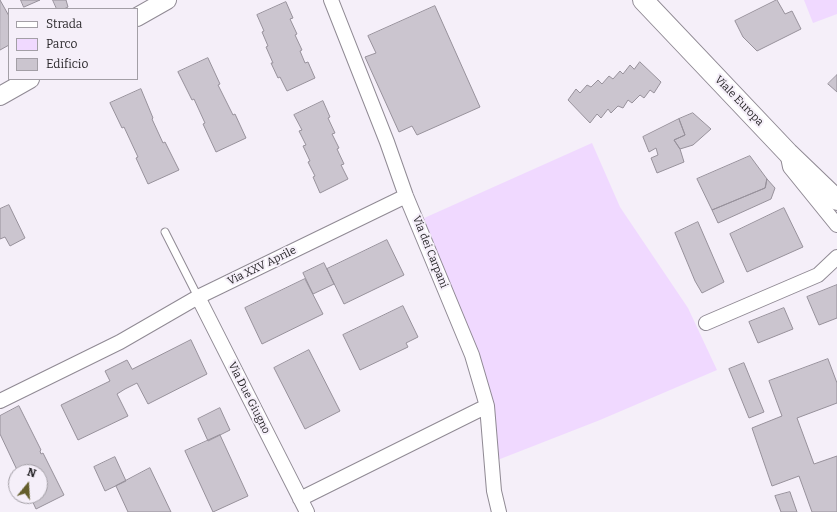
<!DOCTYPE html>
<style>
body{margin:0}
#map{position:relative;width:837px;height:512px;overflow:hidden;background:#f5eff9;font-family:Bitter,serif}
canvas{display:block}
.legend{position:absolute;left:8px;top:8px;width:130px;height:72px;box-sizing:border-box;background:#f5eff9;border:1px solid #a39fa6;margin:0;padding:5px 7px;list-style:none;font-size:12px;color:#282629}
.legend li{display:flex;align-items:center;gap:8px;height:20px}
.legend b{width:20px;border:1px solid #a39fa6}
.north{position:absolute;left:8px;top:464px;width:40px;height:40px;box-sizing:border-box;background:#f5eff9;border:1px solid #a39fa6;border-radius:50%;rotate:18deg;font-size:11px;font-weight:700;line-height:16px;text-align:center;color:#282629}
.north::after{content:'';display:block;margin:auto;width:14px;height:18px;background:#645e2b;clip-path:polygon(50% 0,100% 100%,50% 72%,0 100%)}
</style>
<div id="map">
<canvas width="837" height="512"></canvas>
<ul class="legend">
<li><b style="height:5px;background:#fff"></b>Strada</li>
<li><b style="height:11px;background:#f0d9ff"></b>Parco</li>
<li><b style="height:11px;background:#cbc5cf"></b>Edificio</li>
</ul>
<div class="north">N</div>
</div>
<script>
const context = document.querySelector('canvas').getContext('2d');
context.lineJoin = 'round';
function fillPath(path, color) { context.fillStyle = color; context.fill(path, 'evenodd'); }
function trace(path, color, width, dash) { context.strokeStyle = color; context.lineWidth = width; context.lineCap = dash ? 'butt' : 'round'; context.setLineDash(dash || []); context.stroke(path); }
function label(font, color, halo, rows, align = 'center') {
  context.font = font + ' Bitter,serif'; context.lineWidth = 4; context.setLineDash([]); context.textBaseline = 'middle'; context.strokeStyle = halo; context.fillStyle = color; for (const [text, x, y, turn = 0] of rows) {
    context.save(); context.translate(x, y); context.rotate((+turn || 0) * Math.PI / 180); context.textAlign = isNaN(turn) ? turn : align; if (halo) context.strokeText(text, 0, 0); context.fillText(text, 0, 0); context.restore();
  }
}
const green = new Path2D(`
 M804 0H837V14L813 23Z
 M592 143 620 207 688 308 717 370 600 420 495 461 485 395 422 219Z`);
const building = new Path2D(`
 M0 0 9 16V45L0 50Z
 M21 0H40L24 7Z
 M53 0H66L68 7 64 9H57Z
 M777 0 785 14 792 11 801 29 757 51 743 37 735 21Z
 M286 2 293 18 290 19 297 34 295 35 302 50 300 51 305 63 308 62 315 78 287 91 280 77 278 78 271 63H273L266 47 268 46 262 32 264 31 257 15Z
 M435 6 480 107 417 135 412 126 399 132 365 57 376 53 368 36Z
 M208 58 220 84 218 85 233 115 235 114 246 138 216 152 203 124 205 123 194 99 192 100 178 72Z
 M640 62 661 82 654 93 650 90 644 98 640 95 632 103 628 100 623 108 618 106 611 113 608 109 601 118 597 114 590 123 568 100 576 89 580 93 587 85 591 87 598 80 602 84 609 76 613 79 620 71 623 74 630 65 634 69Z
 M837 75V92L828 84Z
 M141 89 153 118 152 119 163 143 165 142 179 170 148 184 136 158 138 157 124 127 122 128 110 103Z
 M323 101 330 117 328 118 335 133 332 134 339 148 337 149 344 164 341 165 348 179 320 193 313 177 315 176 308 162 310 161 303 146 306 145 299 131 302 130 294 115Z
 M693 113 711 129 693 145 680 149 674 140 685 135 679 119Z
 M679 119 685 135 674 140 680 149 684 162 657 173 651 158 658 155 656 148 649 152 643 137Z
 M750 156 767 179 765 188 712 210 697 179Z
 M767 179 775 188 771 199 718 223 712 210 765 188Z
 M9 205 25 238 10 246 5 237 0 239V209Z
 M784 208 803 247 747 272 730 234Z
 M698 222 724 282 702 293 695 281 675 233Z
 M387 240 404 275 344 304 327 269Z
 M324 263 334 284 313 294 303 273Z
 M305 279 323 314 262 344 245 308Z
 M837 285V318L819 325 807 297Z
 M403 306 418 337 406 343 408 347 360 370 343 335Z
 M784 308 793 329 758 343 749 322Z
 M191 340 207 374 148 404 137 383 125 389 117 394 128 416 78 440 61 405 110 381 105 371 127 360 132 369Z
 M309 350 340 411 305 429 274 368Z
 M828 359 837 383V403L797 418 814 464 837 456V512H812L799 476 772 486 752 428 782 416 769 381Z
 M744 363 764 412 749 418 729 369Z
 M19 406 41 450 40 451 41 454 43 453 64 495 36 509 30 496H40V472H18L0 434V416Z
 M220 408 230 430 208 441 198 419Z
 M220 435 248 496 213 512 185 451Z
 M115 457 126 481 105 491 94 467Z
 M150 468 171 512H128L116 486Z
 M790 492 797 512H781L775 496Z`);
const service = new Path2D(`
 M165 232 198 297`);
const minor = new Path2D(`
 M331 0 387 142 406 196 472 355 487 406 494 491 499 512
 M788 157 790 167 837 225
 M198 297 307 512
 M706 323 818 275 837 257
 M0 401 120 342 198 297 406 196
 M300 499 487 406`);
const tertiary = new Path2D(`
 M137 17 167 0
 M0 96 30 79`);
const secondary = new Path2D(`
 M643 0 788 153 837 200`);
const streetNames = [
 ["Viale Europa",739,101,46],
 ["Via dei Carpani",430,252,68],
 ["Via XXV Aprile",262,266,-26],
 ["Via Due Giugno",249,398,63]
];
fillPath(green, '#f0d9ff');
fillPath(building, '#cbc5cf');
trace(building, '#97919b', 1);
trace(service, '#908a94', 9);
trace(minor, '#908a94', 16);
trace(tertiary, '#908a94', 20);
trace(secondary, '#908a94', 22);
trace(service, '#fff', 7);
trace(minor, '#fff', 14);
trace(tertiary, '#fff', 18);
trace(secondary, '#fff', 20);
label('11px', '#282629', '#f5eff9', streetNames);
</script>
